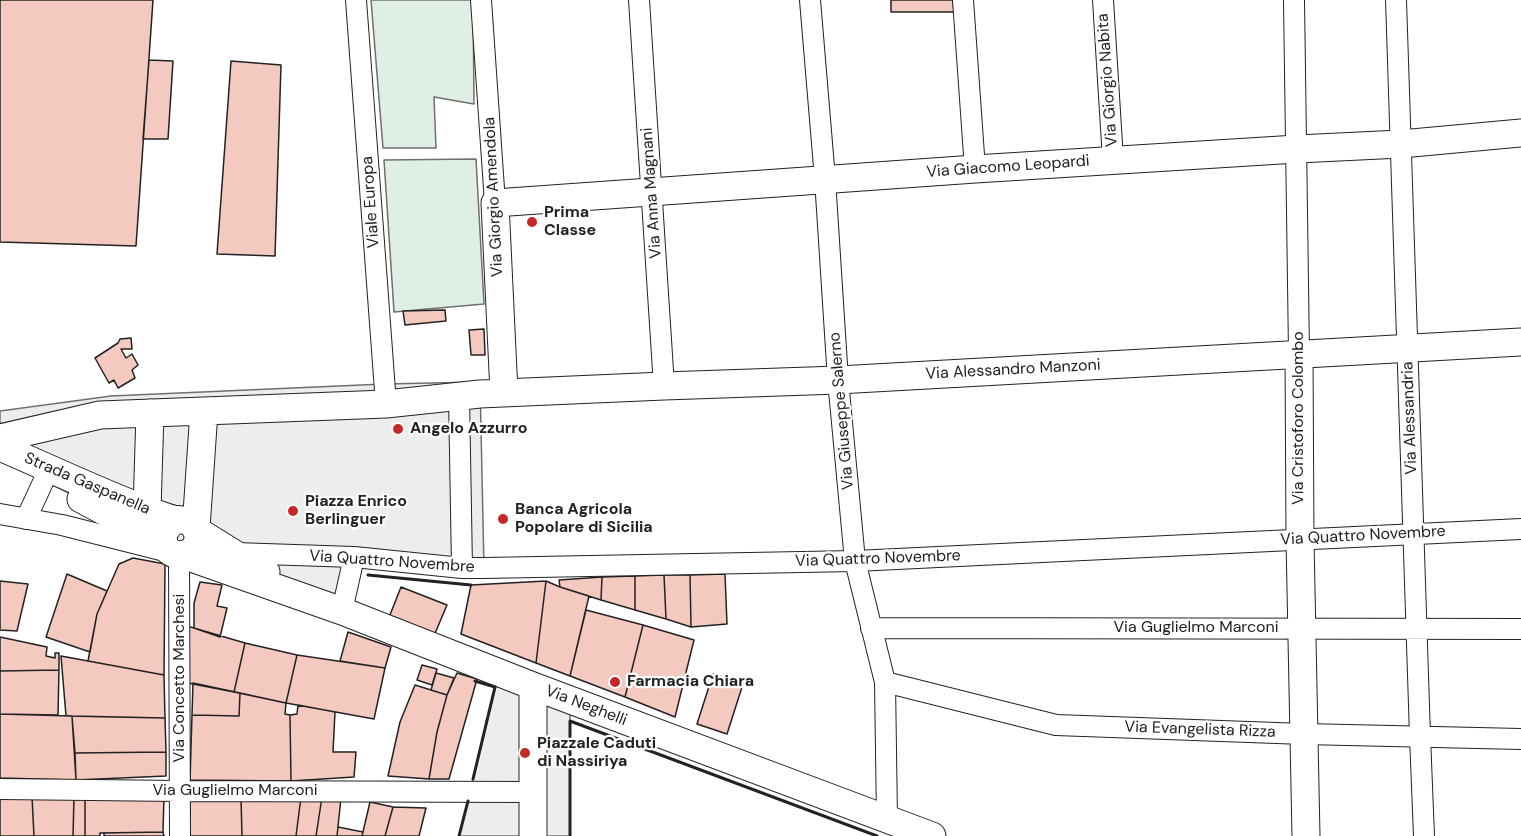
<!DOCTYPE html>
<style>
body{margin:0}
canvas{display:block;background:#fff}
</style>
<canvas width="1521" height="836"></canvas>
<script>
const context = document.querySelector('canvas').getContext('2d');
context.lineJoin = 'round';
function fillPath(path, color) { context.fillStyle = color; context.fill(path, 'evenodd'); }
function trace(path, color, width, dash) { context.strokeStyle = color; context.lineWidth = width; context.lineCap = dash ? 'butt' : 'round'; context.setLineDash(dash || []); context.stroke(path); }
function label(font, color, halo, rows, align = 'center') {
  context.font = font + ' "DM Sans",sans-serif'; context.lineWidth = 4.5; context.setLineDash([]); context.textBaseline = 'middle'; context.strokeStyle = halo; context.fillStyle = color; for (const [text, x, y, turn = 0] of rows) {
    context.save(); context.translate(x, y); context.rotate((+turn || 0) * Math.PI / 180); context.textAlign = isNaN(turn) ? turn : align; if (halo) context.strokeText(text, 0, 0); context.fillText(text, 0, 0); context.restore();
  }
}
const green = new Path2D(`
 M371 0H473L474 104 434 97 436 148H383Z
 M476 159 484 304 394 312 384 160Z`);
const parking = new Path2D(`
 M480 382 484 568 355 557 342 611 164 543 0 457V411L111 396 384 384Z
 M499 673 570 700V836H459Z`);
const building = new Path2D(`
 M0 0H153L136 246 0 242Z
 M891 0H953L954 12H891Z
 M149 60 173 61 168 139H143Z
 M231 61 281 65 275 256 217 254Z
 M445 310 446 321 405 325 403 311Z
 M484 329 485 355H471L469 330Z
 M131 338 132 349H121L126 358 132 354 138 365 132 370 135 378 118 388 114 380 109 383 95 358 118 343 120 339Z
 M133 558 165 564 164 675 88 661 97 614 119 564Z
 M67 574 107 591 97 614 90 652 46 637Z
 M725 574 727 624 691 627 690 575Z
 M664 575H690L691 627 666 619Z
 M664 575 666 619 635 610V576Z
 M635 576V610L601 600 602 577Z
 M602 577 601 600 560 587 559 580Z
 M0 581 28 584 17 631 0 630Z
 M546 581 560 587 589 596 570 676 536 663Z
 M546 581 536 663 461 634 471 585Z
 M200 582 222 585 217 606 227 608 220 637 194 628V603Z
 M401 587 447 605 433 638 388 620Z
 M586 610 643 625 625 697 570 676Z
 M643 625 694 640 675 717 625 697Z
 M187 626 245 643 234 692 188 683Z
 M348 632 391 647 385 668 340 661Z
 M0 637 47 647 46 656 55 658V653H59V670L0 671Z
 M245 643 297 655 286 703 234 692Z
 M297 655 385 668 374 719 286 703Z
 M61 656 164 675 165 718 66 716Z
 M422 665 437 669 432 685 417 680Z
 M59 670 58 715 0 714V671Z
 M436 673 454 678 447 695 431 690Z
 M457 673 477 679 449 779H429L437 732 447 695Z
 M713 674 743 684 727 734 697 724Z
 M193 683 240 693 239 716 192 715Z
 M415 685 447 695 437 732 429 779 388 776 400 722Z
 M240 693 286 703 285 714 290 715 291 781 190 780 192 715 239 716Z
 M298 705 335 712 333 752H356L354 777 291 781 290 715 297 714Z
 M0 714 72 716 76 780 0 778Z
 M72 716 165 718 166 752 75 753Z
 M166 752V776L76 780 75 753Z
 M0 797H32L34 836H0Z
 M32 797H74L73 836H34Z
 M74 797H85V836H73Z
 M85 797H164L163 832 100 833V836H85Z
 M301 797 296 836H242L241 799Z
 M301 797H322L316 836H296Z
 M322 797 341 798 337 836H316Z
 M241 799 242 836H189L190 801Z
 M370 802 393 807 385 836H362Z
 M393 807 426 808 419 836H385Z
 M338 827 363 832 362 836H337Z
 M163 832 164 836H104V833Z`);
const street = new Path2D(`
 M356 0 386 404
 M481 0 495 203
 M639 0 664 386
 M810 0 825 179 838 380 855 561 885 682 887 819
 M963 0 975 169
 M1103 0 1113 160
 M1294 0 1299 353
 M1396 0 1420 736 1424 836
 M459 396 462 568
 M0 514 62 525 161 550
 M26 519 44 480
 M235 553 354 557 462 568H484L855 561 1521 529
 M179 555 180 836
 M342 611 354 557
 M871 628 1521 629
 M885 682 1056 725 1304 734 1521 739
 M0 789 180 791 533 792`);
const secondary = new Path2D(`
 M1299 353 1300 540 1306 836
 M504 393 495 203 975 169 1297 149 1401 144 1521 133
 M150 413 147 510 154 523
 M0 438 100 415 386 404 480 394 664 386 838 380 1521 342
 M0 447C49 468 97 491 147 510 156 513 164 517 173 519 179 520 185 519 191 523 203 531 199 551 185 554 164 559 153 533 176 520
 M81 499 164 543
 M196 528 204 411
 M196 530 246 561 266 572
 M183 555 342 611 533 686 932 836
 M533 686V836`);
const wall = new Path2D(`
 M368 575 471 585
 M473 779 495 687 475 681
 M459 836 468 801
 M570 836V721L877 836`);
const markers = [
 [532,222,6,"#c62828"],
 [398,429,6,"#c62828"],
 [293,511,6,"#c62828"],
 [503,519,6,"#c62828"],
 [615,682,6,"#c62828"],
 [525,753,6,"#c62828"]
];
const streetNames = [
 ["Via Giorgio Nabita",1108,80,-94],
 ["Via Giacomo Leopardi",1008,167,-4],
 ["Via Anna Magnani",652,193,-94],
 ["Via Giorgio Amendola",494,197,-93],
 ["Viale Europa",371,202,-94],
 ["Via Alessandro Manzoni",1013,370,-3],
 ["Via Giuseppe Salerno",842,411,-95],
 ["Via Cristoforo Colombo",1299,418,-90],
 ["Via Alessandria",1410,418,-92],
 ["Strada Gaspanella",87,484,23],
 ["Via Quattro Novembre",1363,536,-3],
 ["Via Quattro Novembre",878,559,-2],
 ["Via Quattro Novembre",392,562,4],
 ["Via Guglielmo Marconi",1196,628],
 ["Via Concetto Marchesi",180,678,-90],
 ["Via Neghelli",586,706,21],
 ["Via Evangelista Rizza",1200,730,2],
 ["Via Guglielmo Marconi",235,791]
];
const poiNames = [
 ["Prima",544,213],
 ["Classe",544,231],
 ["Angelo Azzurro",410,429],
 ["Piazza Enrico",305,502],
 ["Berlinguer",305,520],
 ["Banca Agricola",515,510],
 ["Popolare di Sicilia",515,528],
 ["Farmacia Chiara",627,682],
 ["Piazzale Caduti",537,744],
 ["di Nassiriya",537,762]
];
fillPath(green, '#e0efe3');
trace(green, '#6f6f6f', 1.5);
fillPath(parking, '#ededed');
trace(parking, '#6f6f6f', 1.5);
fillPath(building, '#f3c9c0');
trace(building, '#222', 1.5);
trace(street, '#222', 22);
trace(secondary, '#222', 29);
trace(street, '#fff', 20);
trace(secondary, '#fff', 27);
trace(wall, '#222', 3);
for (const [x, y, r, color] of markers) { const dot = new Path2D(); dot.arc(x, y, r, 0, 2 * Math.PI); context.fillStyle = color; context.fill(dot); trace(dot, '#fff', 2); }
label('16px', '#222', '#fff', streetNames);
label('bold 16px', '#222', '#fff', poiNames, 'left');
</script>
